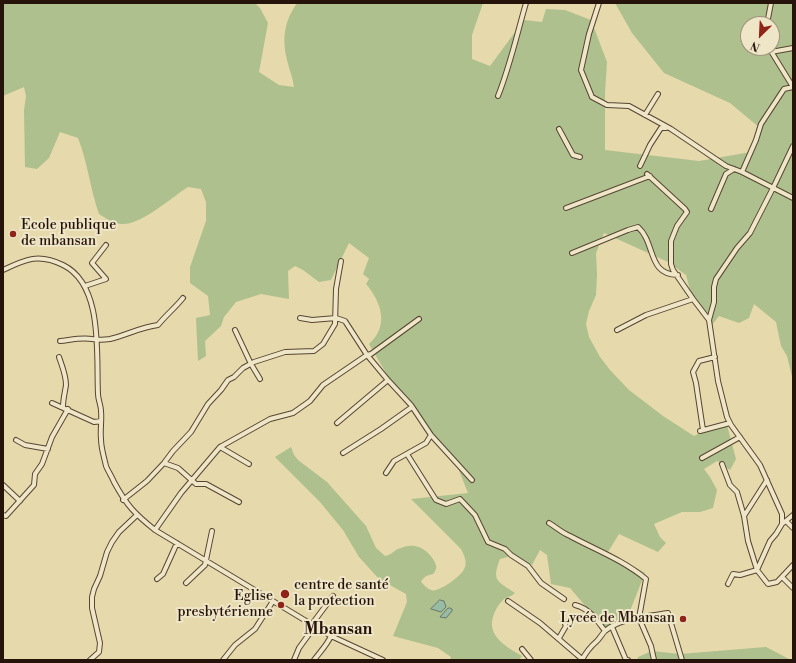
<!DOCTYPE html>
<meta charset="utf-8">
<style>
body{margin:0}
#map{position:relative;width:796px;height:663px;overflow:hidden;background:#e6d9ab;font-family:"Libre Bodoni",serif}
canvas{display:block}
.frame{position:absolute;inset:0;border:4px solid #26140b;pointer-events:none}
.north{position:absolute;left:740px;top:16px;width:40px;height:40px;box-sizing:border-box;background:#efe6c8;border:1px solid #9f927c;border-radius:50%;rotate:204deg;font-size:11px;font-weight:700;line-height:16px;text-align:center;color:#26140b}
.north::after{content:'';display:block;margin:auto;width:14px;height:18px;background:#8f2418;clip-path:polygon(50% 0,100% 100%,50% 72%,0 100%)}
</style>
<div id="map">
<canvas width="796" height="663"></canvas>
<div class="frame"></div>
<div class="north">N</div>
</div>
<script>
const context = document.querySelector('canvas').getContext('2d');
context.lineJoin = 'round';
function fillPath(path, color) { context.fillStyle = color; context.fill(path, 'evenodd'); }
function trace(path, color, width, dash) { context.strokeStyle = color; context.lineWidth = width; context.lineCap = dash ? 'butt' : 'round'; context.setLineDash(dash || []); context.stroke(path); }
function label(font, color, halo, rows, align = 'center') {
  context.font = font + ' "Libre Bodoni",serif'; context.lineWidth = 4; context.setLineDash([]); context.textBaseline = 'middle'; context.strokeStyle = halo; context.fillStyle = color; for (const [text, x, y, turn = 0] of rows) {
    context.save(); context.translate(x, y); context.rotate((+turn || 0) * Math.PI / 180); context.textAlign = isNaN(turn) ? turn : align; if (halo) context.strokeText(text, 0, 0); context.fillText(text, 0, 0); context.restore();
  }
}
const green = new Path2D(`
 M3 3H255L260 8 268 23 259 72 279 85 294 87C293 78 289 69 287 60 282 38 284 22 297 3H483L472 35V59L490 66 524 20 542 22 546 9 565 10 591 20 607 62 605 93V150L699 161 751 152 760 128 730 103 664 73 632 33 615 3H793V381L787 356 781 346 776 322 754 304 749 318 739 323 719 316 712 325 699 309 690 290 686 275 668 262 604 233 596 253 597 274 596 295 589 311 586 324 589 337 600 357 610 370 629 390 663 416 694 436 712 427 727 425 736 459 730 470 717 461 704 469 710 477 717 490 713 508 700 512H682L654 524 660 537 666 543 658 552 619 534 608 552 645 573 626 621 604 628 570 588 551 584 547 555 540 550 532 565 511 556 500 559C491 582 498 581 515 593 511 597 505 597 502 601 498 605 496 609 494 614 485 636 507 647 522 656L519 660H450L451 657 438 648 393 636 407 602 406 594 379 579 359 557 343 530 320 502 275 457 291 447 294 455 298 460 327 482 366 526 376 548 385 556C394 554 393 550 401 548 414 542 426 548 433 559 435 563 438 566 435 571 433 576 429 574 425 577 423 578 422 580 421 582 425 586 430 592 436 590 444 588 463 575 465 567 467 561 464 555 461 549L411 499 468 493 456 463 400 397 369 344C389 326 382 303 366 284L369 279 363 274 369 258 349 243 331 280 319 282 303 270 295 266 288 271 289 299 261 294 236 302 224 317 221 326 205 341 206 356 198 361 196 318 210 315 208 296 190 283V267L206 221V202L201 189 188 187C172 197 140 226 121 224 113 223 105 218 99 214 90 189 88 163 78 138L60 132 49 158 37 169 25 167 24 110 26 96 24 87 3 96ZM748 24H772V48H748Z
 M766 647 791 660H637L638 657 652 651 680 654Z`);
const water = new Path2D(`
 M440 600 444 601 446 607 441 612 431 609Z
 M450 608 452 609V611L446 618 440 617 447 609Z`);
const minor = new Path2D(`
 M599 3 589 34 581 70 592 97 607 105 629 106 671 129 726 166 742 172 793 198
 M767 24 771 3
 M769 48 793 87
 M771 52 793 48
 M498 96C510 66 517 34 526 3
 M645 115 658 94
 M559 129 573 155 580 157
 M640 166 650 145 661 128H666
 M742 172 756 140 761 124 784 89 793 87
 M647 174 685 209 687 212 677 226 671 241V264L673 270 693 299 709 320
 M566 208 650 176
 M711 209 726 174 734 169
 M572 253 628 230 638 227C656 243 647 275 678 275
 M3 270C26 259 39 253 63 265 104 285 96 356 98 394 98 400 101 405 101 411 102 421 100 430 101 439 101 448 104 457 106 466 108 471 112 477 114 482 127 506 135 514 155 530L331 636 383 660
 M85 286 106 279 92 263 106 245
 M300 318 312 320 336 318 345 321 367 355 387 379 411 405 431 435 472 480
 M235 330 251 364 260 379
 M617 330 646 315 693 299
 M60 341C70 340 82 337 92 339 98 340 103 340 110 339 127 335 141 327 158 325 166 315 175 308 183 298
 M59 357C62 366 66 375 66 385 65 392 63 399 63 407
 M52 403 94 422 101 421
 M337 423 388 380
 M703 430 696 383 693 372 699 361 715 357
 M700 431 730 423
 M16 440 25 445 48 449
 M220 447 249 464
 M343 453 381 429 412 407
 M407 454 436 500 446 504 460 499 475 515 488 542 505 549 511 555 528 566 541 583 564 599
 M702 458 740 437
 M164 463 178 468 196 484H206L239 502
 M722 464 730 485 737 492 744 516 748 541 757 570 768 584 777 582 793 565
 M386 473 394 461 426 443 431 435
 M3 485 20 501
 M123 500 147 481 164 463 173 451 191 432 208 404 221 390 228 380 234 377 243 368 254 362 285 352 314 351 323 344 335 324 336 289 341 261
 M3 515 6 516 34 485 35 474 42 464 52 437 68 409
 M744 516 767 480
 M786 521 793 528
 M549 523C556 527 562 533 570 536 596 550 623 560 646 579L639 618 651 646 654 660
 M782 524 793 515
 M155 530 181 493 220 447 270 419 293 413 310 401 323 385 367 355 371 354 419 319
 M782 577 793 588
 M157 579 163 574 177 543
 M186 583 205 565 212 531
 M728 584 733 574 740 575 757 570 770 541 776 534 782 524V514L760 465 731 425 727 417 718 381 709 320 714 302V287L716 279 737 248 750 233 773 188 793 146
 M508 601 540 623 582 659
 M575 605C590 609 596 619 605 631
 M312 624 333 596
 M612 627 626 660H628
 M559 638 566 626 563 619
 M522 649 531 660
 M90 660 99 652 100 643 92 608V597L94 589 100 576 107 552 112 542 119 532 137 515
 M223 660 235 645 255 629 273 601
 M294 660 299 648 315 626
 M314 660C320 652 327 645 331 636
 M582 660C586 652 590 647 597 641 600 638 602 634 605 631 620 618 649 616 668 613L682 660`);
const markers = [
 [13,234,4,"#8f2418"],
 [285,594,5,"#8f2418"],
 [281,605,4,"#8f2418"],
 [683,619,4,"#8f2418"]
];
const poiNames = [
 ["Ecole publique",21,226],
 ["de mbansan",21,242],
 ["centre de santé",294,586],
 ["la protection",294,602],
 ["Eglise",273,597,"right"],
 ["presbytérienne",273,613,"right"],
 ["Lycée de Mbansan",675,619,"right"]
];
const quarterNames = [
 ["Mbansan",338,630]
];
fillPath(green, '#aec08e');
fillPath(water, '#97bba5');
trace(water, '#6a7867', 1);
trace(minor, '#564533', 6);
trace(minor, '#efe6c8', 4);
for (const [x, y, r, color] of markers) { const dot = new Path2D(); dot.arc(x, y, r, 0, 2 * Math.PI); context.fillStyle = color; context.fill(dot); trace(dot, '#efe6c8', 1.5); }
label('14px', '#26140b', '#efe6c8', poiNames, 'left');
label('bold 16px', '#26140b', '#efe6c8', quarterNames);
</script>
